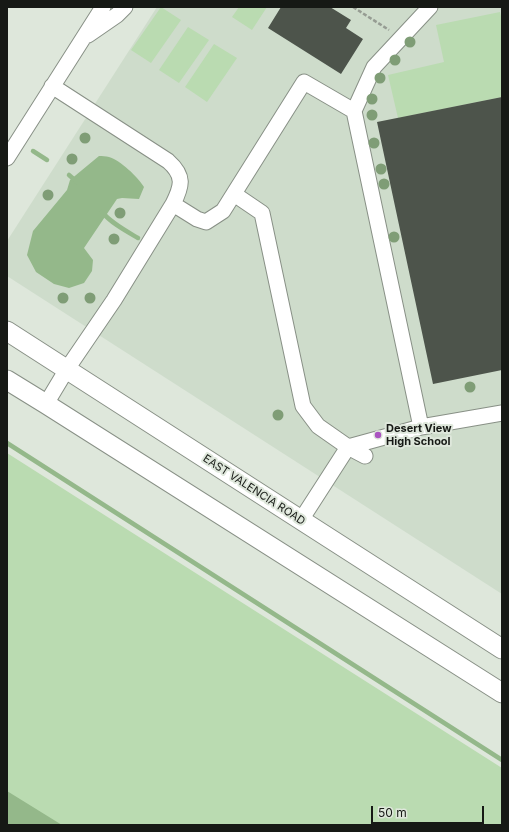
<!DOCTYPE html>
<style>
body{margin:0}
#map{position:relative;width:509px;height:832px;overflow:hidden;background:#dee7db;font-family:Inter,sans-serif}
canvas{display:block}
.frame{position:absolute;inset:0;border:8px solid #161915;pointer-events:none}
.scale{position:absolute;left:371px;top:806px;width:113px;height:18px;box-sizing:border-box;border:2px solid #161915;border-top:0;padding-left:5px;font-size:12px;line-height:14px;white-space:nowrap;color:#161915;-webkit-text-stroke:3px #dee7db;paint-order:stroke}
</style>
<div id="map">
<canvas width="509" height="832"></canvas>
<div class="frame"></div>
<div class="scale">50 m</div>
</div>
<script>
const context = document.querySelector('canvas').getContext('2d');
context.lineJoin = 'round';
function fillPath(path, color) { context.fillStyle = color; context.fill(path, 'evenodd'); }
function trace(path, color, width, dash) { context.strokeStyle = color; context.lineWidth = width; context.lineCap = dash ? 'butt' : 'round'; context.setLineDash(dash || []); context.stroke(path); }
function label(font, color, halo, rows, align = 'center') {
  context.font = font + ' Inter,sans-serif'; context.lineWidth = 4; context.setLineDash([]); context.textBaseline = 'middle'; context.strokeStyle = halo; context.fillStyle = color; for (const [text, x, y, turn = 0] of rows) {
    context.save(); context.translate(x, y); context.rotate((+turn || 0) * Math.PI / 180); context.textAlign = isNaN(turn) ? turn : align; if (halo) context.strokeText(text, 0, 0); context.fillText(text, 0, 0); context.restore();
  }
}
const built = new Path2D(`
 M157 7H502V594L7 276V241Z`);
const green = new Path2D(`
 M161 7 181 20 151 63 131 50Z
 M239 7H267L252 30 232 17Z
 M500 12 502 21V97L398 118 388 75 444 62 436 25Z
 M188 27 209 40 179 83 159 70Z
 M214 44 237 58 207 102 185 87Z
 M7 453 502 768V825H7Z`);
const water = new Path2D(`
 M99 156C102 156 106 156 109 157 120 160 138 177 144 187L139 199 122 198 117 199 84 248 93 260 92 271 84 283 69 288 54 284 36 272 27 255 33 231 67 190 70 180Z
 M7 791 62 825H7Z`);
const stream = new Path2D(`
 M33 151 47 160
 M69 175 77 182
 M102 212C111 223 126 231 138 238
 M7 443 502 760`);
const building = new Path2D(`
 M281 7H330L351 20 346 28 363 39 341 74 268 28Z
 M502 97V370L433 384 377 122Z`);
const path = new Path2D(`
 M353 7 389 30`);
const minor = new Path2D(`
 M88 35 117 15 125 7
 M52 86 168 161C185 176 182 186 173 204
 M354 111 374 67 430 7
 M7 158 103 7
 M234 194 262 213 303 406 318 426 348 447 365 456
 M46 404 67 369 114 300 173 204 197 219 206 222 223 211 304 82 354 111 421 427 348 447 301 520
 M421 427 502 413`);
const major = new Path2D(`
 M7 331 301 520 502 649
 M7 380 46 404 502 693`);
const trees = [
 [410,42],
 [395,60],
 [380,78],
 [372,99],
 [372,115],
 [85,138],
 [374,143],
 [72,159],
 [381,169],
 [384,184],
 [48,195],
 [120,213],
 [394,237],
 [114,239],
 [63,298],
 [90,298],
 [470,387],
 [278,415]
];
const markers = [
 [378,435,4,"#aa54c1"]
];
const poiNames = [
 ["Desert View",386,429],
 ["High School",386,442]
];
const streetNames = [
 ["EAST VALENCIA ROAD",254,490,33]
];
fillPath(built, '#cedccb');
fillPath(green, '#badbb1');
fillPath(water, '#94b88a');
trace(stream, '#94b88a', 4.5);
fillPath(building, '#4d544b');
trace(minor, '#889086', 17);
trace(major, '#889086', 21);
trace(path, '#969c93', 2.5, [4, 2]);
trace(minor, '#fff', 15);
trace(major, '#fff', 19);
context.fillStyle = '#7f9d76';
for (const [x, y] of trees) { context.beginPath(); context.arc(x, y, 5.5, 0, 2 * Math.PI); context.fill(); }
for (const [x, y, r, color] of markers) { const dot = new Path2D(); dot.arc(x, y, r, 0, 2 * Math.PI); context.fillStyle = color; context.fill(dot); trace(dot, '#dee7db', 1.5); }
label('bold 11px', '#161915', '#dee7db', poiNames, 'left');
label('11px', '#161915', '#dee7db', streetNames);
</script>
